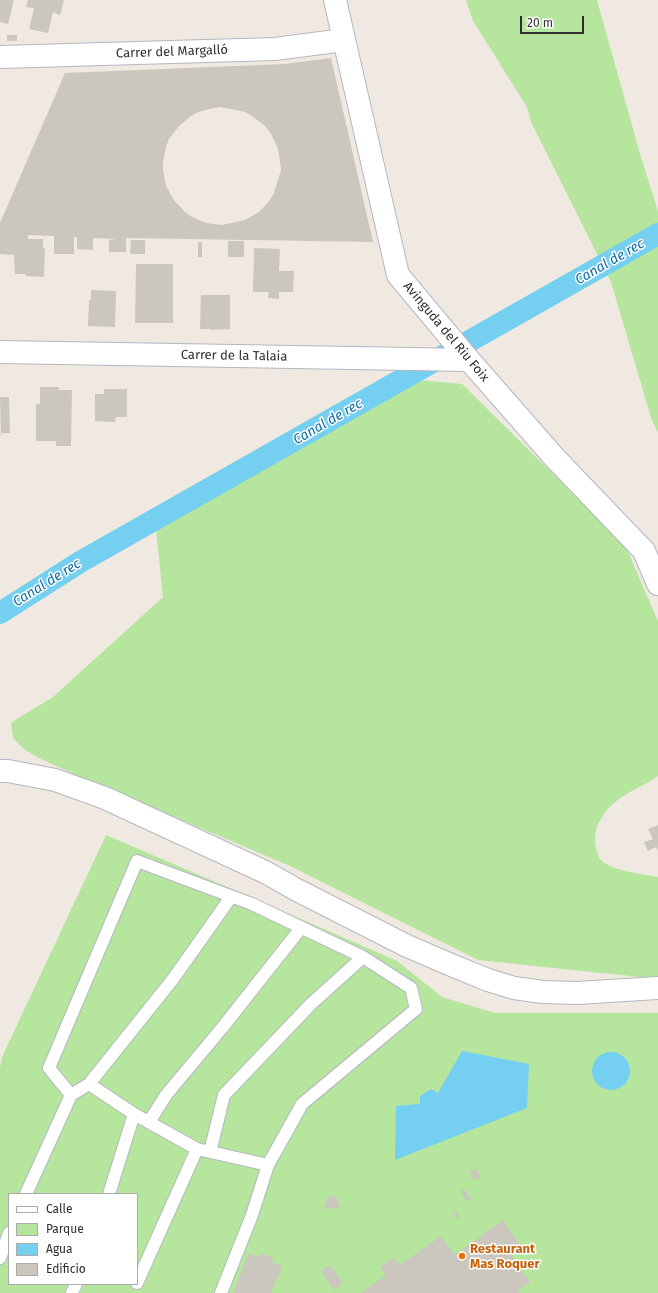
<!DOCTYPE html>
<meta charset="utf-8">
<style>
body{margin:0}
#map{position:relative;width:658px;height:1293px;overflow:hidden;background:#efe9e1;font-family:"Fira Sans",sans-serif}
canvas{display:block}
.legend{position:absolute;left:8px;top:1193px;width:130px;height:92px;box-sizing:border-box;background:#fff;border:1px solid #ababab;margin:0;padding:5px 7px;list-style:none;font-size:12px;color:#2e2e2e}
.legend li{display:flex;align-items:center;gap:8px;height:20px}
.legend b{width:20px;border:1px solid #ababab}
.scale{position:absolute;left:520px;top:16px;width:64px;height:18px;box-sizing:border-box;border:2px solid #2e2e2e;border-top:0;padding-left:5px;font-size:12px;line-height:14px;white-space:nowrap;color:#2e2e2e;-webkit-text-stroke:3px #fff;paint-order:stroke}
</style>
<div id="map">
<canvas width="658" height="1293"></canvas>
<ul class="legend">
<li><b style="height:5px;background:#fff"></b>Calle</li>
<li><b style="height:11px;background:#b6e59e"></b>Parque</li>
<li><b style="height:11px;background:#75cff0"></b>Agua</li>
<li><b style="height:11px;background:#cbc7bf"></b>Edificio</li>
</ul>
<div class="scale">20 m</div>
</div>
<script>
const context = document.querySelector('canvas').getContext('2d');
context.lineJoin = 'round';
function fillPath(path, color) { context.fillStyle = color; context.fill(path, 'evenodd'); }
function trace(path, color, width, dash) { context.strokeStyle = color; context.lineWidth = width; context.lineCap = dash ? 'butt' : 'round'; context.setLineDash(dash || []); context.stroke(path); }
function label(font, color, halo, rows, align = 'center') {
  context.font = font + ' "Fira Sans",sans-serif'; context.lineWidth = 3; context.setLineDash([]); context.textBaseline = 'middle'; context.strokeStyle = halo; context.fillStyle = color; for (const [text, x, y, turn = 0] of rows) {
    context.save(); context.translate(x, y); context.rotate((+turn || 0) * Math.PI / 180); context.textAlign = isNaN(turn) ? turn : align; if (halo) context.strokeText(text, 0, 0); context.fillText(text, 0, 0); context.restore();
  }
}
const green = new Path2D(`
 M466 0H597L640 154 658 211V432L652 421 611 282 531 122 527 107 473 21Z
 M386 377 462 384 625 545 658 621V776C644 786 626 792 613 804 604 812 595 826 595 838 595 845 596 852 600 859 609 871 644 874 658 877V979L478 960 290 866 80 777 39 758 25 750 13 738 11 723C25 713 39 706 53 697L163 597 155 520Z
 M106 835 260 901 397 961 442 997 495 1013H658V1293H0V1068L2 1057ZM9 1194H137V1284H9Z`);
const water = new Path2D(`
 M462 1051 529 1064 527 1108 395 1160 396 1106 420 1104V1096L431 1089 438 1093Z
 M592 1071a19 19 0 1 1 38 0a19 19 0 1 1-38 0Z`);
const canal = new Path2D(`
 M0 613 80 562 658 234`);
const building = new Path2D(`
 M0 0H14L8 24 0 22Z
 M28 0H64L60 15 53 12 48 33 29 29 34 8 26 7Z
 M7 35H17V41H7Z
 M331 58 373 242 126 238V252H109V240L116 239 93 238V250L77 249V237H74V254H54V236L28 235V239H43V248H45L44 277 26 276 25 274H15L14 255 0 254V223L65 73 285 64ZM221 107 245 112 252 116 265 126 270 132 277 146 279 154 281 170 274 193 270 200 259 212 245 220 222 225 206 223 192 217 185 212 174 200 166 186 163 170V162L166 147 169 139 179 126 191 116 198 112 214 108Z
 M131 240H145V254H130Z
 M228 241H244V257H228Z
 M198 242H202V257H198Z
 M254 248 280 249 279 271H294L293 292H279V299L268 298 269 292H253Z
 M136 264H173V323H135Z
 M91 290 116 291 115 327 88 326 89 300H91Z
 M201 295H230V329L210 330V329H200Z
 M40 387H59V390H72L71 446H56V441H36V404H40Z
 M104 389H127V417H116L115 422 95 421V394H104Z
 M0 397H9L10 433H2L1 437Z
 M658 825V851L656 847 648 851 644 842 653 839 648 829Z
 M477 1169 480 1178 473 1180 470 1172Z
 M464 1189 471 1199 467 1202 460 1191Z
 M336 1196 340 1208 324 1209 328 1197Z
 M456 1211 460 1216 457 1219 454 1213Z
 M503 1220 522 1248 511 1255 530 1282 518 1291 520 1293H361L386 1275 380 1267 394 1257 400 1265 441 1236 455 1255Z
 M249 1253 259 1257 260 1253 273 1258 272 1262 282 1266 271 1293H233Z
 M330 1265 343 1283 334 1290 321 1271Z`);
const service = new Path2D(`
 M89 1084 134 1114 197 1149 268 1165
 M149 1122 166 1095 222 1028 301 928
 M210 1152 224 1095 311 1004 363 957
 M26 1194 71 1095
 M109 1194 134 1114
 M0 1258 9 1233
 M137 1283 197 1149
 M72 1293 76 1284
 M221 1293 252 1215 268 1165 302 1104 416 1009 411 988 363 957 252 904 137 861 49 1068 71 1095 89 1084 173 979 231 897`);
const minor = new Path2D(`
 M0 57 275 49 344 40
 M0 352 469 360`);
const tertiary = new Path2D(`
 M335 0 398 275 469 360 554 457 644 551 658 584
 M0 771H8L55 780 105 798 265 872 297 890 407 946 456 967 488 980 514 988 543 992 577 993 658 988`);
const markers = [
 [462,1256,4,"#e8710a"]
];
const streetNames = [
 ["Carrer del Margalló",172,52,-2],
 ["Avinguda del Riu Foix",446,332,50],
 ["Carrer de la Talaia",234,356,1]
];
const foodNames = [
 ["Restaurant",470,1249],
 ["Mas Roquer",470,1264]
];
const waterNames = [
 ["Canal de rec",610,262,-30],
 ["Canal de rec",328,422,-30],
 ["Canal de rec",47,583,-32]
];
fillPath(green, '#b6e59e');
fillPath(water, '#75cff0');
trace(canal, '#75cff0', 22);
fillPath(building, '#cbc7bf');
trace(service, '#b4b7c1', 14);
trace(minor, '#b4b7c1', 24);
trace(tertiary, '#b4b7c1', 24);
trace(service, '#fff', 12);
trace(minor, '#fff', 22);
trace(tertiary, '#fff', 22);
for (const [x, y, r, color] of markers) { const dot = new Path2D(); dot.arc(x, y, r, 0, 2 * Math.PI); context.fillStyle = color; context.fill(dot); trace(dot, '#fff', 1.5); }
label('13px', '#2e2e2e', '#fff', streetNames);
label('bold 13px', '#c56008', '#fff', foodNames, 'left');
label('italic 14px', '#0d6fa3', '#fff', waterNames);
</script>
